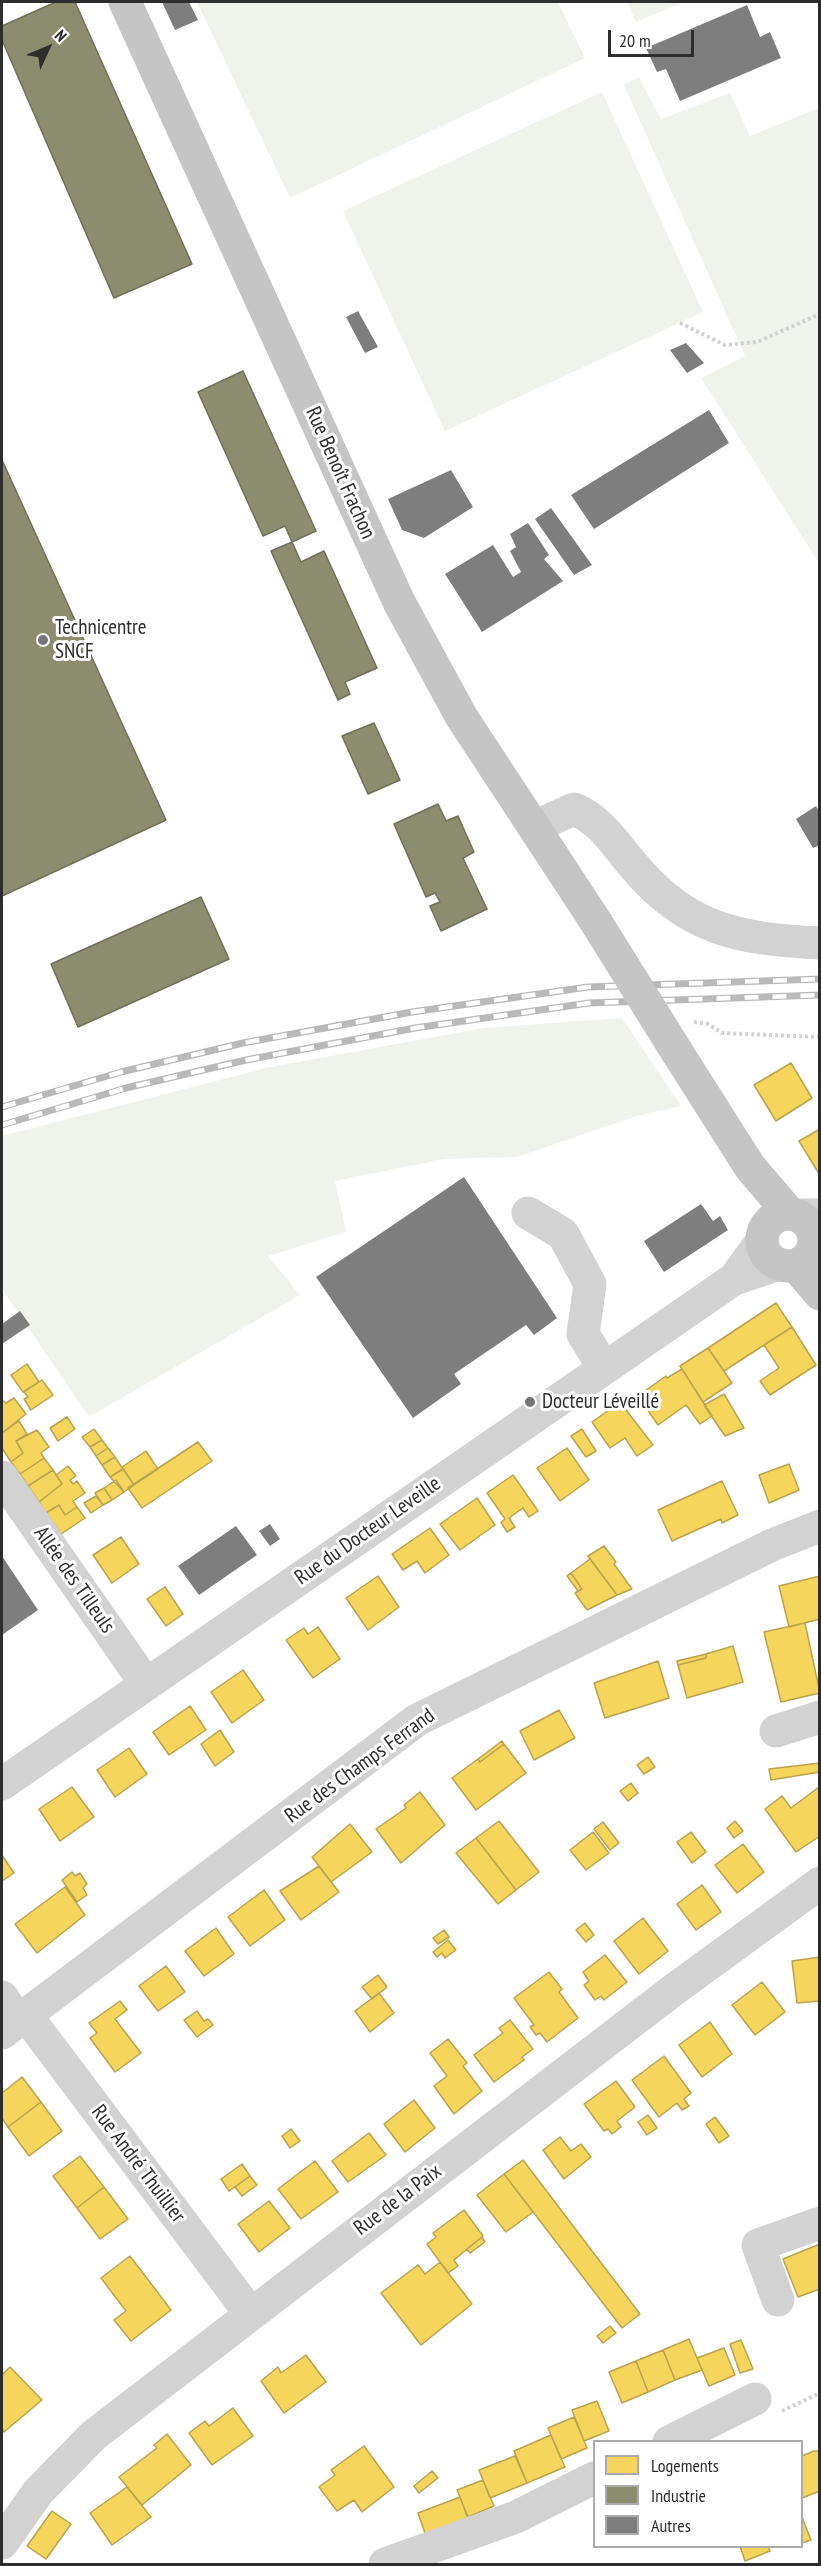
<!DOCTYPE html>
<meta charset="utf-8">
<style>
body{margin:0}
#map{position:relative;width:821px;height:2566px;overflow:hidden;background:#fff;font-family:"PT Sans Narrow",sans-serif}
canvas{display:block}
.frame{position:absolute;inset:0;border:3px solid #2d2d2d;pointer-events:none}
.legend{position:absolute;left:593px;top:2440px;width:210px;height:108px;box-sizing:border-box;background:#fff;border:2px solid #ababab;margin:0;padding:8px 10px;list-style:none;font-size:18px;color:#2d2d2d}
.legend li{display:flex;align-items:center;gap:12px;height:30px}
.legend b{width:30px;border:2px solid #ababab}
.north{position:absolute;left:18px;top:18px;width:60px;height:60px;-webkit-text-stroke:4px #fff;paint-order:stroke;rotate:46deg;font-size:16px;font-weight:700;line-height:24px;text-align:center;color:#2d2d2d}
.north::after{content:'';display:block;margin:auto;width:21px;height:27px;background:#2d2d2d;clip-path:polygon(50% 0,100% 100%,50% 72%,0 100%)}
.scale{position:absolute;left:608px;top:30px;width:86px;height:27px;box-sizing:border-box;border:3px solid #2d2d2d;border-top:0;padding-left:8px;font-size:18px;line-height:21px;white-space:nowrap;color:#2d2d2d;-webkit-text-stroke:4px #fff;paint-order:stroke}
</style>
<div id="map">
<canvas width="821" height="2566"></canvas>
<div class="frame"></div>
<ul class="legend">
<li><b style="height:16px;background:#f6d55c"></b>Logements</li>
<li><b style="height:16px;background:#8c8c6e"></b>Industrie</li>
<li><b style="height:16px;background:#7e7e7e"></b>Autres</li>
</ul>
<div class="north">N</div>
<div class="scale">20 m</div>
</div>
<script>
const context = document.querySelector('canvas').getContext('2d');
context.lineJoin = 'round';
function fillPath(path, color) { context.fillStyle = color; context.fill(path, 'evenodd'); }
function trace(path, color, width, dash) { context.strokeStyle = color; context.lineWidth = width; context.lineCap = dash ? 'butt' : 'round'; context.setLineDash(dash || []); context.stroke(path); }
function label(font, color, halo, rows, align = 'center') {
  context.font = font + ' "PT Sans Narrow",sans-serif'; context.lineWidth = 6; context.setLineDash([]); context.textBaseline = 'middle'; context.strokeStyle = halo; context.fillStyle = color; for (const [text, x, y, turn = 0] of rows) {
    context.save(); context.translate(x, y); context.rotate((+turn || 0) * Math.PI / 180); context.textAlign = isNaN(turn) ? turn : align; if (halo) context.strokeText(text, 0, 0); context.fillText(text, 0, 0); context.restore();
  }
}
const green = new Path2D(`
 M197 2H558L585 58 290 198Z
 M627 2H684L636 22Z
 M639 77 661 119 730 93 750 136 819 108V563L701 378 745 356 624 85Z
 M602 92 703 312 445 431 343 211Z
 M622 1018 681 1106 637 1116 517 1157 445 1159 335 1181 346 1232 268 1256 300 1295 89 1417 2 1289V1136L266 1068 483 1028Z`);
const homes = new Path2D(`
 M791 1063 812 1098 776 1121 754 1085Z
 M820 1129V1171L818 1172 799 1141Z
 M776 1303 792 1327 724 1371 708 1348Z
 M792 1327 816 1365 770 1395 760 1381 779 1368 764 1345Z
 M708 1348 732 1383 703 1402 680 1366Z
 M27 1364 39 1382 23 1392 11 1375Z
 M682 1369 712 1416 700 1424 686 1405 658 1425 638 1396 666 1376 667 1378Z
 M42 1380 53 1395 31 1410 24 1399 28 1397 24 1392Z
 M724 1394 744 1428 725 1436 704 1405Z
 M14 1398 26 1414 2 1433V1400L6 1403Z
 M620 1402 653 1445 637 1456 625 1438 610 1448 592 1422Z
 M67 1417 75 1429 58 1441 50 1428Z
 M19 1421 27 1434 16 1441 23 1453 11 1462 2 1448V1433Z
 M94 1429 102 1440 90 1447 82 1437Z
 M582 1429 596 1451 586 1457 571 1436Z
 M37 1430 49 1447 41 1453 44 1458 20 1474 11 1462 23 1453 16 1441Z
 M102 1440 108 1448 96 1456 90 1447Z
 M198 1442 212 1461 142 1508 128 1488Z
 M108 1448 115 1457 102 1465 96 1456Z
 M567 1448 589 1480 560 1501 537 1468Z
 M146 1451 158 1469 134 1485 122 1467Z
 M115 1457 123 1469 110 1477 102 1465Z
 M44 1458 53 1470 28 1486 20 1474Z
 M789 1464 799 1490 769 1503 759 1475Z
 M68 1466 76 1476 70 1480 73 1484 77 1481 85 1493 73 1501 77 1507 65 1515 59 1505 46 1513 39 1502 62 1484 56 1475Z
 M123 1469 134 1485 124 1492 110 1477Z
 M53 1470 62 1484 39 1502 28 1486Z
 M513 1475 538 1511 529 1517 523 1508 509 1518 515 1527 507 1532 501 1522 505 1519 487 1493Z
 M116 1480 124 1492 112 1500 104 1488Z
 M722 1481 738 1515 722 1523 721 1519 672 1541 658 1510Z
 M104 1488 112 1500 103 1505 95 1493Z
 M96 1496 103 1505 91 1513 84 1503Z
 M477 1498 495 1525 460 1550 440 1524Z
 M59 1505 65 1515 77 1507 85 1518 61 1534 46 1513Z
 M430 1528 449 1555 425 1573 417 1561 403 1570 392 1554Z
 M121 1537 139 1564 112 1583 93 1555Z
 M604 1546 616 1562 614 1564 632 1589 617 1595 588 1556Z
 M590 1559 617 1595 587 1610 575 1593 582 1589 571 1573Z
 M571 1573 582 1589 578 1591 567 1576Z
 M378 1576 399 1607 368 1630 346 1598Z
 M820 1576V1619L789 1627 779 1586Z
 M165 1587 183 1614 166 1626 147 1599Z
 M805 1623 820 1693 781 1702 764 1632Z
 M318 1627 340 1659 313 1678 286 1640 304 1628 308 1634Z
 M733 1646 743 1682 687 1698 678 1665 706 1658V1654Z
 M706 1654V1658L678 1665 677 1661Z
 M658 1661 669 1698 605 1718 594 1683Z
 M243 1670 264 1700 232 1723 211 1692Z
 M190 1706 206 1730 169 1755 153 1732Z
 M559 1710 575 1738 534 1760 520 1731Z
 M220 1730 234 1752 215 1766 201 1744Z
 M502 1741 504 1744 480 1762 478 1759Z
 M504 1744 526 1773 476 1810 452 1778 478 1759 480 1762Z
 M129 1748 147 1774 115 1797 97 1770Z
 M648 1757 655 1767 644 1774 637 1765Z
 M820 1763V1772L771 1780 769 1769Z
 M631 1783 638 1793 628 1801 620 1791Z
 M72 1787 94 1817 60 1841 39 1809Z
 M819 1787 820 1836 796 1852 765 1809 782 1796 791 1808Z
 M420 1792 445 1825 401 1863 376 1829 406 1808 404 1805Z
 M499 1821 539 1872 516 1890 476 1838Z
 M735 1821 743 1831 734 1838 727 1828Z
 M603 1822 619 1843 610 1850 594 1829Z
 M350 1824 372 1852 331 1882 312 1857Z
 M593 1832 609 1853 586 1870 570 1850Z
 M691 1832 706 1852 692 1863 677 1842Z
 M476 1838 516 1890 498 1904 456 1853Z
 M743 1844 764 1872 737 1893 715 1865Z
 M2 1855 14 1873 2 1881Z
 M319 1866 339 1892 301 1920 280 1891Z
 M72 1872 75 1876 80 1873 87 1884 83 1888 87 1895 77 1902 62 1880Z
 M702 1885 721 1912 696 1930 677 1904Z
 M65 1887 85 1915 37 1953 15 1924Z
 M264 1890 285 1920 250 1946 228 1917Z
 M643 1918 668 1951 639 1974 614 1941Z
 M585 1923 594 1935 586 1942 576 1930Z
 M216 1928 234 1954 204 1976 185 1951Z
 M444 1930 449 1937 438 1944 433 1938Z
 M448 1940 456 1950 445 1958 442 1953 437 1957 433 1952Z
 M605 1955 627 1982 604 2000 601 1996 595 2000 584 1985 589 1981 583 1972Z
 M820 1957V2001L797 2003 792 1961Z
 M166 1966 185 1992 158 2011 139 1986Z
 M549 1972 562 1989 559 1992 578 2018 547 2042 540 2033 536 2035 530 2027 534 2025 514 1998Z
 M378 1975 387 1987 372 1999 362 1987Z
 M762 1982 785 2012 755 2035 732 2005Z
 M379 1993 394 2013 370 2032 355 2011Z
 M120 2001 127 2010 115 2019 141 2053 115 2072 90 2038 97 2033 89 2023Z
 M197 2011 204 2021 208 2019 213 2025 197 2037 184 2020Z
 M510 2020 533 2049 522 2057 524 2060 494 2082 474 2055 503 2033 499 2028Z
 M710 2022 732 2054 702 2077 679 2045Z
 M448 2039 467 2063 463 2066 482 2091 454 2114 434 2086 447 2076 430 2053Z
 M664 2056 691 2093 684 2099 689 2106 682 2110 677 2103 659 2117 632 2080Z
 M22 2077 41 2102 8 2127 2 2118V2093Z
 M616 2081 635 2107 617 2121 621 2127 612 2134 608 2129 604 2131 584 2104Z
 M414 2100 435 2128 405 2152 384 2124Z
 M41 2102 62 2131 29 2156 8 2127Z
 M648 2115 657 2128 647 2135 638 2122Z
 M715 2117 729 2136 719 2143 706 2124Z
 M291 2129 300 2141 290 2148 282 2136Z
 M369 2133 386 2155 348 2182 332 2161Z
 M560 2137 571 2151 581 2144 591 2157 564 2179 543 2150Z
 M80 2156 104 2187 77 2208 53 2176Z
 M523 2160 640 2314 622 2328 504 2174Z
 M315 2161 338 2192 301 2219 278 2189Z
 M242 2164 250 2176 229 2191 221 2179Z
 M504 2174 533 2212 506 2232 477 2195Z
 M250 2176 257 2185 242 2196 235 2187Z
 M104 2187 128 2219 100 2239 77 2208Z
 M269 2201 290 2228 259 2252 238 2224Z
 M464 2210 483 2236 454 2260 458 2266 448 2273 427 2244 436 2237 433 2233Z
 M482 2237 485 2242 470 2253 467 2249Z
 M820 2244V2289L798 2297 783 2259Z
 M130 2256 171 2310 131 2341 114 2320 126 2311 101 2278Z
 M440 2262 472 2304 421 2345 381 2293 418 2265 425 2274Z
 M610 2326 616 2333 603 2343 597 2336Z
 M689 2339 702 2370 675 2380 663 2350Z
 M741 2340 753 2369 740 2373 730 2344Z
 M724 2348 735 2375 709 2386 697 2358Z
 M663 2350 675 2380 648 2392 636 2361Z
 M306 2355 326 2382 284 2413 261 2381 278 2367 281 2373Z
 M636 2361 648 2392 622 2403 609 2372Z
 M10 2367 42 2400 4 2432 2 2428V2375Z
 M597 2401 609 2431 584 2441 572 2410Z
 M233 2408 253 2436 212 2465 189 2433 205 2421 209 2426Z
 M574 2417 587 2448 561 2459 548 2428Z
 M167 2434 191 2465 142 2505 119 2477 157 2448 154 2445Z
 M551 2435 565 2467 527 2483 514 2451Z
 M364 2446 394 2487 362 2512 354 2500 337 2511 319 2487 335 2475 331 2470Z
 M814 2451H820V2491L802 2498V2456Z
 M515 2456 527 2483 490 2498 479 2470Z
 M432 2471 438 2478 419 2493 414 2486Z
 M483 2480 494 2506 468 2517 457 2490Z
 M127 2487 151 2517 112 2545 90 2513Z
 M460 2497 470 2524 427 2539 418 2513Z
 M52 2511 71 2524 46 2559 27 2546Z
 M802 2517 811 2540 802 2543Z
 M740 2546H768L770 2551 745 2561Z`);
const industry = new Path2D(`
 M56 2H75L192 264 114 298 2 40V26Z
 M243 371 316 531 292 542 301 562 324 551 377 668 345 682 350 694 338 700 271 551 292 542 285 526 263 536 198 392Z
 M2 460 166 820 2 896Z
 M374 723 400 780 368 794 342 736Z
 M438 804 446 821 458 816 474 852 463 858 487 909 441 931 430 906 440 902 435 893 426 897 394 824Z
 M201 897 229 959 78 1027 51 964Z`);
const building = new Path2D(`
 M162 2H189L198 20 175 30Z
 M747 5 760 37 770 32 781 58 680 101 666 69 657 72 646 48Z
 M358 311 378 347 365 353 346 317Z
 M686 343 704 363 687 373 670 350Z
 M709 410 729 443 594 529 571 495Z
 M451 470 473 507 424 538 402 530 388 499Z
 M551 508 592 565 574 575 535 519Z
 M528 523 549 555 544 559 563 581 482 632 445 574 493 545 513 577 521 572 510 551 516 547 510 534Z
 M816 806 820 813V845L813 848 796 819Z
 M464 1177 557 1318 534 1335 526 1325 454 1374 461 1384 413 1418 316 1277Z
 M701 1204 713 1221 720 1216 728 1230 664 1272 644 1241Z
 M20 1311 30 1325 2 1344V1324Z
 M270 1524 280 1539 270 1546 259 1531Z
 M236 1526 257 1555 199 1595 178 1566Z
 M2 1556 38 1610 2 1635Z`);
const path = new Path2D(`
 M680 323 725 345 757 342 820 314
 M694 1022 708 1024 722 1033 820 1037
 M782 2411 820 2393`);
const minor = new Path2D(`
 M534 827 574 809C601 820 615 844 633 865 687 930 739 939 820 943
 M528 1213 563 1234 590 1284 583 1334 604 1368
 M797 1215H820
 M734 1279 762 1241
 M2 1477 146 1684
 M776 1731 820 1717
 M2 1784 734 1279 779 1264
 M2 1997 18 2021
 M26 2015 250 2313
 M2 2033 417 1720 772 1545 820 1526
 M778 2300 758 2245 820 2223
 M669 2442 755 2399
 M2 2543 38 2492 94 2435 672 1991 820 1883
 M385 2564 516 2517 594 2478`);
const major = new Path2D(`
 M125 2 399 602 461 716 596 922
 M677 1052 750 1167 790 1214
 M762 1240a26 26 0 1 1 52 0a26 26 0 1 1-52 0Z
 M795 1265 820 1294`);
const rail = new Path2D(`
 M2 1107 121 1072 243 1043 412 1012 588 987 820 979
 M2 1125 126 1088 246 1060 415 1028 589 1003 820 995`);
const majorBridge = new Path2D(`
 M596 922 677 1052`);
const markers = [
 [43,640,6,"#767676"],
 [530,1402,6,"#767676"]
];
const streetNames = [
 ["Rue Benoît Frachon",340,473,66],
 ["Rue du Docteur Leveille",368,1531,-35],
 ["Allée des Tilleuls",74,1580,55],
 ["Rue des Champs Ferrand",360,1766,-36],
 ["Rue André Thuillier",138,2164,53],
 ["Rue de la Paix",398,2200,-37]
];
const poiNames = [
 ["Technicentre",55,628],
 ["SNCF",55,652],
 ["Docteur Léveillé",542,1402]
];
fillPath(green, '#f0f3eb');
fillPath(homes, '#f6d55c');
trace(homes, '#baa34e', 1.5);
fillPath(industry, '#8c8c6e');
trace(industry, '#70705a', 1.5);
fillPath(building, '#7e7e7e');
trace(path, '#d2d2d2', 4, [3, 3]);
trace(minor, '#d2d2d2', 33);
trace(major, '#c5c5c5', 33);
trace(rail, '#b9b9b9', 7);
trace(rail, '#fff', 4.5, [14]);
trace(majorBridge, '#c5c5c5', 33);
for (const [x, y, r, color] of markers) { const dot = new Path2D(); dot.arc(x, y, r, 0, 2 * Math.PI); context.fillStyle = color; context.fill(dot); trace(dot, '#fff', 2); }
label('21px', '#2d2d2d', '#fff', streetNames);
label('21px', '#2d2d2d', '#fff', poiNames, 'left');
</script>
